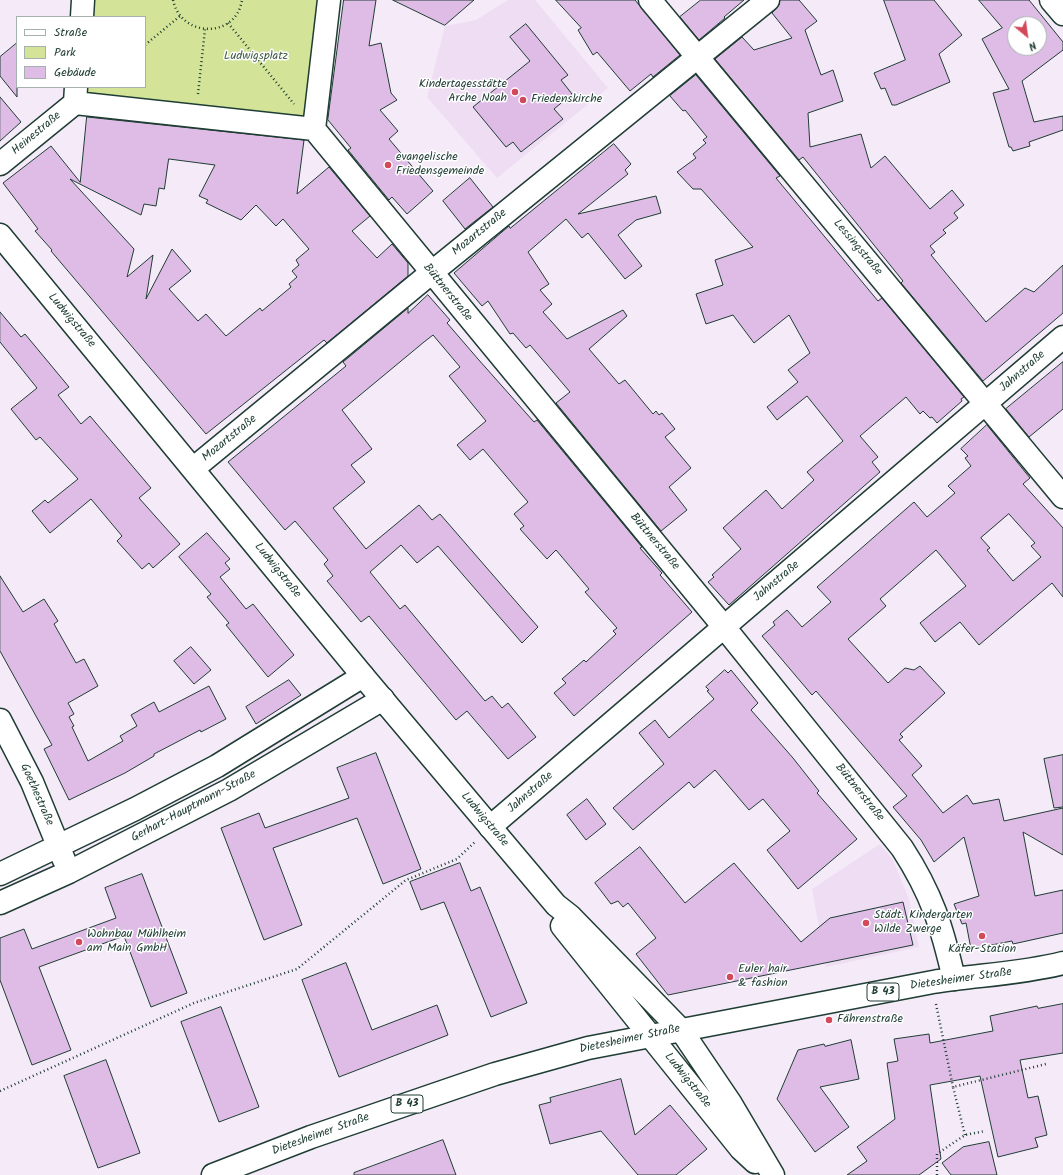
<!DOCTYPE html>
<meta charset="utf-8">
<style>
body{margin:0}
#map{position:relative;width:1063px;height:1175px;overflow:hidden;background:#f5ebf8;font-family:Kalam,sans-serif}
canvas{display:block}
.legend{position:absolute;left:16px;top:16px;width:130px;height:72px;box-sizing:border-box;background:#fff;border:1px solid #a5b1ae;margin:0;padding:5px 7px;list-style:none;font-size:12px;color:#1f3d34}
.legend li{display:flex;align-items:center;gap:8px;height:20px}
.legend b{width:20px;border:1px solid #a5b1ae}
.north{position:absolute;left:1007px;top:16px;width:40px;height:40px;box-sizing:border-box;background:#fff;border:1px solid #a5b1ae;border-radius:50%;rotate:151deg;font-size:11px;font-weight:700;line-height:16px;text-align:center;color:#1f3d34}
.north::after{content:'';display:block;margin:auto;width:14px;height:18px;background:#d1495b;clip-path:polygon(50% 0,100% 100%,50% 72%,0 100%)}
</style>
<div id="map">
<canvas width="1063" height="1175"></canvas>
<ul class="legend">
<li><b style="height:5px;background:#fff"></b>Straße</li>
<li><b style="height:11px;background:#d3e498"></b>Park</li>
<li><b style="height:11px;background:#dfbce6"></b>Gebäude</li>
</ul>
<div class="north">N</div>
</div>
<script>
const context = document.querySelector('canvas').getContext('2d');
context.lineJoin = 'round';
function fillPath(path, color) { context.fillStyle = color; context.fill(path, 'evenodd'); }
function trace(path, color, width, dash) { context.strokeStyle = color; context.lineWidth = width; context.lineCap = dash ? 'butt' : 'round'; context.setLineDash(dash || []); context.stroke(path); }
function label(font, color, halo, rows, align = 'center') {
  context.font = font + ' Kalam,sans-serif'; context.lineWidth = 3; context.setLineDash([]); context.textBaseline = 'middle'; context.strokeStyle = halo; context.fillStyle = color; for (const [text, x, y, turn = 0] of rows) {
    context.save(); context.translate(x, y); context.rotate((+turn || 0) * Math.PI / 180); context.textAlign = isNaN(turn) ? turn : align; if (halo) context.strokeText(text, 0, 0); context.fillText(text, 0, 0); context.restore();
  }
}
const built = new Path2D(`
 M508 0H535L608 88 497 178 427 97 445 26 476 20Z
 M880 844 893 860 909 899 919 947 826 967 812 889Z`);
const green = new Path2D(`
 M93 0H319L306 119 84 95 85 87H145V17H92Z`);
const building = new Path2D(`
 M344 0H376L369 46 381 43 391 93 397 100 380 110 398 131 389 139 433 191 407 214 392 197 389 200 348 150 351 148 328 120Z
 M393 0H474L445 25Z
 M556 0H635L680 55 653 77 651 74 630 91 597 52 593 55 578 30 581 28Z
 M701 0H744L724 17 725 18 699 40 680 17Z
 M780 0H799L817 21 805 30 821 75 833 70 843 101 808 113 810 147 861 134 871 168 885 156 930 209 952 190 964 205 954 213 958 218 943 230 946 233 930 246 935 252 931 255 986 322 1025 288 1034 292 1063 265V313L983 381 901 283 903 281 803 157 799 160 715 59 742 37 754 50 792 38 772 13 779 5Z
 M884 0H934L962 35 939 54 950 82 896 105H892L885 88 881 89 874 73 905 60Z
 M979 0H1029L1063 42V50L1022 81 1034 122 1063 116V130L1029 142 1030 146 1013 151 1011 147H1009L993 93 1009 89 982 39 1002 28ZM1015 24H1039V48H1015Z
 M526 24 568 75 561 80 572 94 554 109 563 119 521 152 513 142 506 147 473 107 530 61 510 37Z
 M17 43V97L0 76V57Z
 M696 75 780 176 776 178 878 301 882 298 964 397 961 399 962 401 937 423 932 417 930 418 923 411 920 414 906 397 860 436 878 457 872 462 880 472 729 605 708 582 714 577 712 575 741 549 723 528 766 490 782 509 814 480 807 472 843 441 807 396 777 420 767 407 798 382 788 370 810 353 789 315 754 343 733 315 706 324 696 294 723 285 715 260 753 247 701 189H693L677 172 696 158 693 154 706 143 703 140 707 137 685 110 683 111 670 96Z
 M0 97 21 122 0 141Z
 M87 117 304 140 297 194 329 167 370 216 352 231 377 258 392 244 408 263V276L327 343 324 340 206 434 51 251 52 250 35 231 38 229 3 183 51 146 80 182ZM169 159 215 165 199 196 208 200 206 203 241 220 256 205 276 226 283 219 309 249 296 260 299 265 292 271 297 277 289 284 291 287 262 311 260 308 226 336 206 314 198 321 169 289 191 271 172 249 146 299 153 255 127 277 134 249 70 179 141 215 144 204 156 206 159 188 164 189Z
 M614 144 631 164 625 170 628 174 578 214 656 196 661 213 636 220 618 235 642 266 625 279 588 233 582 238 566 219 528 252 549 284 540 290 552 304 543 312 567 339 623 310 627 316 589 349 619 384 625 380 653 414 656 411 659 415 662 413 675 429 665 437 691 468 669 487 687 510 661 531 556 403 570 392 530 345 526 348 513 333 510 334 488 301 482 306 454 273 509 226 510 228Z
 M470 178 493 207 465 229 443 201Z
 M428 295 450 320 447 323 478 359 534 422 537 420 642 547 640 548 662 573 660 575 692 612 574 716 554 693 566 683 562 679 584 660 586 662 616 634 613 631 617 628 585 592 589 589 556 550 547 559 520 529 524 526 514 514 528 502 483 449 470 460 457 445 486 421 449 376 460 367 433 335 424 342 342 410 372 449 351 465 365 482 333 508 366 549 419 505 432 520 440 514 538 627 522 643 438 546 417 563 401 545 370 572 400 609 405 605 485 701 492 696 502 708 508 703 536 737 508 759 467 711 456 720 369 616 361 622 327 581 333 576 324 564 328 560 295 521 285 530 228 462 346 366 343 362 408 308V313Z
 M0 312 21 337 25 334 69 387 58 395 81 424 90 416 151 488 139 498 180 544 153 568 149 563 142 569 117 541 122 536 91 499 50 533 32 511 45 500 48 503 78 479 40 437 36 440 11 409 37 388 0 342Z
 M1063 362V409L1029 437 1006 409Z
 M987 425 1030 478 1023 484 1063 528V597L1052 583 979 645 960 622 935 642 920 623 966 586 936 550 880 599 886 606 848 639 888 683 905 668 914 670 920 666 945 693 900 734 903 737 899 740 922 766 912 775 943 813 967 795 973 804 999 799 1004 821 1063 808V855L1023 832 1035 896 1063 890V933L1013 944 1012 941 971 949 966 923 962 924 954 904 979 896 964 837 934 862 921 840 893 807 907 796 816 691 812 695 762 636 775 625 773 622 787 610 802 627 831 602 817 587 914 502 927 517 955 493 948 486 971 466 965 458 968 456 961 449ZM1009 514 1035 543 1031 546 1041 557 1013 581 987 550 990 548 981 538Z
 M207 533 230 559 225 563 230 569 220 577 246 609 253 604 294 655 268 677 226 625 229 623 207 597 211 594 179 557Z
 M0 576 23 612 44 599 58 621 54 624 76 663 84 659 98 686 68 703 74 714 69 717 74 726 72 727 88 761 123 741 120 736 137 726 131 715 154 702 159 712 209 686 226 719 201 732 200 730 154 754V756L125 773 69 800 44 749 52 745 0 651Z
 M191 647 211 670 194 684 174 661Z
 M725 670 728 673 731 670 758 703 751 710 793 758 819 791 817 793 857 839 798 889 767 850 790 831 763 799 749 810 715 770 694 788 689 782 633 830 613 808 664 764 639 733 655 720 669 738 714 699 707 691 709 690 706 687Z
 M289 680 301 695 256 724 246 707Z
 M376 753 421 869 383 884 357 818 273 848 302 925 264 940 221 828 259 813 265 828 349 798 337 768Z
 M1063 755V807L1054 808 1044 759Z
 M587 799 606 824 586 840 567 815Z
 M640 847 685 903 734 863 801 942 830 918 903 902 913 945 668 995 636 954 656 938 628 903 623 907 618 901 611 904 595 883Z
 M460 863 471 891 480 887 527 1003 491 1017 444 902 421 910 410 882Z
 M142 874 187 993 151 1007 124 936 39 967 71 1050 32 1065 0 980V938L24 929 32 949 116 918 105 888Z
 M346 963 372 1030 437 1005 448 1035 339 1077 302 980Z
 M1063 1004V1053L1020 1060 1028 1098 1038 1096 1047 1135 1035 1138 1038 1147 998 1157 980 1076 930 1085 941 1159 919 1175H847L867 1161 857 1147 895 1119 887 1063 898 1061 894 1039 929 1034 930 1043 993 1031 990 1016 1037 1006 1038 1008Z
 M221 1007 259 1107 219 1122 181 1022Z
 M851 1040 859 1079 820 1087 849 1127 815 1152 777 1099 798 1050 824 1044 825 1046Z
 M106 1060 140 1153 98 1168 64 1076Z
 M621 1079 635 1135 670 1105 707 1149 676 1175H638L601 1131 550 1144 539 1105 551 1102 550 1098Z
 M443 1140 456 1175H354V1173Z
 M989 1142 997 1175H951L942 1163 963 1147Z`);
const path = new Path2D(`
 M173 0C181 38 236 39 242 0
 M228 23 294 104
 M145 45 180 16
 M198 94 205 29
 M936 1004 953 1087
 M0 1091 194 1003 297 969 406 880 457 859 475 842
 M965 1135 953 1087 1046 1064
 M937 1175V1154L965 1135 985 1131`);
const minor = new Path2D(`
 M650 0 1063 497
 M1051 0 1063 14
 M82 17 83 0
 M76 87 75 103 314 129 329 0
 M314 129 724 627 902 848C932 894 942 927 954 979
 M0 164 75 103
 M194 468 431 273 768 0
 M0 720 32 782 64 860
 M490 827 1063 337
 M0 874 135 809 217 766 363 676
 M0 903 69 872 229 790 383 699`);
const tertiary = new Path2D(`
 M0 235 363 676 556 905 570 916 681 1030 731 1104 773 1175
 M562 926 741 1149 755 1162`);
const primary = new Path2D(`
 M213 1175 311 1137 451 1089 495 1074 588 1048 933 982C976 975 1020 974 1063 963`);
const markers = [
 [515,92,4,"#d1495b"],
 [523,100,4,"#d1495b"],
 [388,165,4,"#d1495b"],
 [866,923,4,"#d1495b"],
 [982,936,4,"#d1495b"],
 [79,942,4,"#d1495b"],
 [730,977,4,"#d1495b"],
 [829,1020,4,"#d1495b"]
];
const shields = [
 [883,992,32],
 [407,1104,32]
];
const shieldNames = [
 ["B 43",883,992],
 ["B 43",407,1104]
];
const parkNames = [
 ["Ludwigsplatz",256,57]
];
const poiNames = [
 ["Kindertagesstätte",507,85,"right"],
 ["Arche Noah",507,99,"right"],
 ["Friedenskirche",531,100],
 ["evangelische",396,158],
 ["Friedensgemeinde",396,172],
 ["Städt. Kindergarten",874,916],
 ["Wilde Zwerge",874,930],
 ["Wohnbau Mühlheim",87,935],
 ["am Main GmbH",87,949],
 ["Käfer-Station",982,950,"center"],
 ["Euler hair",738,970],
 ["& fashion",738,984],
 ["Fährenstraße",837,1020]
];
const streetNames = [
 ["Heinestraße",37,134,-40],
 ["Mozartstraße",480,233,-39],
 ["Lessingstraße",857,248,50],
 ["Büttnerstraße",447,293,51],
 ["Ludwigstraße",71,321,50],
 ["Jahnstraße",1023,372,-41],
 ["Mozartstraße",230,439,-39],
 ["Büttnerstraße",654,542,50],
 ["Ludwigstraße",277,571,51],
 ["Jahnstraße",777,582,-40],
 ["Jahnstraße",531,793,-41],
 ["Büttnerstraße",859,793,51],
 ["Goethestraße",36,795,66],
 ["Gerhart-Hauptmann-Straße",194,807,-28],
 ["Ludwigstraße",484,820,50],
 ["Dietesheimer Straße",961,980,-8],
 ["Dietesheimer Straße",630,1040,-12],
 ["Ludwigstraße",687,1081,51],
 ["Dietesheimer Straße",321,1135,-20]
];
fillPath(built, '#eeddf3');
fillPath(green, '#d3e498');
fillPath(building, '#dfbce6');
trace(building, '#1f3d34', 1);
trace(minor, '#1f3d34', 25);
trace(tertiary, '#1f3d34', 25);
trace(primary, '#1f3d34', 25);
trace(path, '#1f3d34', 2.5, [1, 3]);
trace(minor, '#fff', 22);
trace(tertiary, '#fff', 22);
trace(primary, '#fff', 22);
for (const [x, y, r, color] of markers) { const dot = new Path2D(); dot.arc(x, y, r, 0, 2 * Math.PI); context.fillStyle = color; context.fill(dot); trace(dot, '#fff', 1.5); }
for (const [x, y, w] of shields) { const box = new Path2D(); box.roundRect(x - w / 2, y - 9, w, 18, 3); context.fillStyle = '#fff'; context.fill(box); trace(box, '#1f3d34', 1); }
label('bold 11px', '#1f3d34', null, shieldNames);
label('12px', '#435e48', '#fff', parkNames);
label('12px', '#1f3d34', '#fff', poiNames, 'left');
label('12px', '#1f3d34', '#fff', streetNames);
</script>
